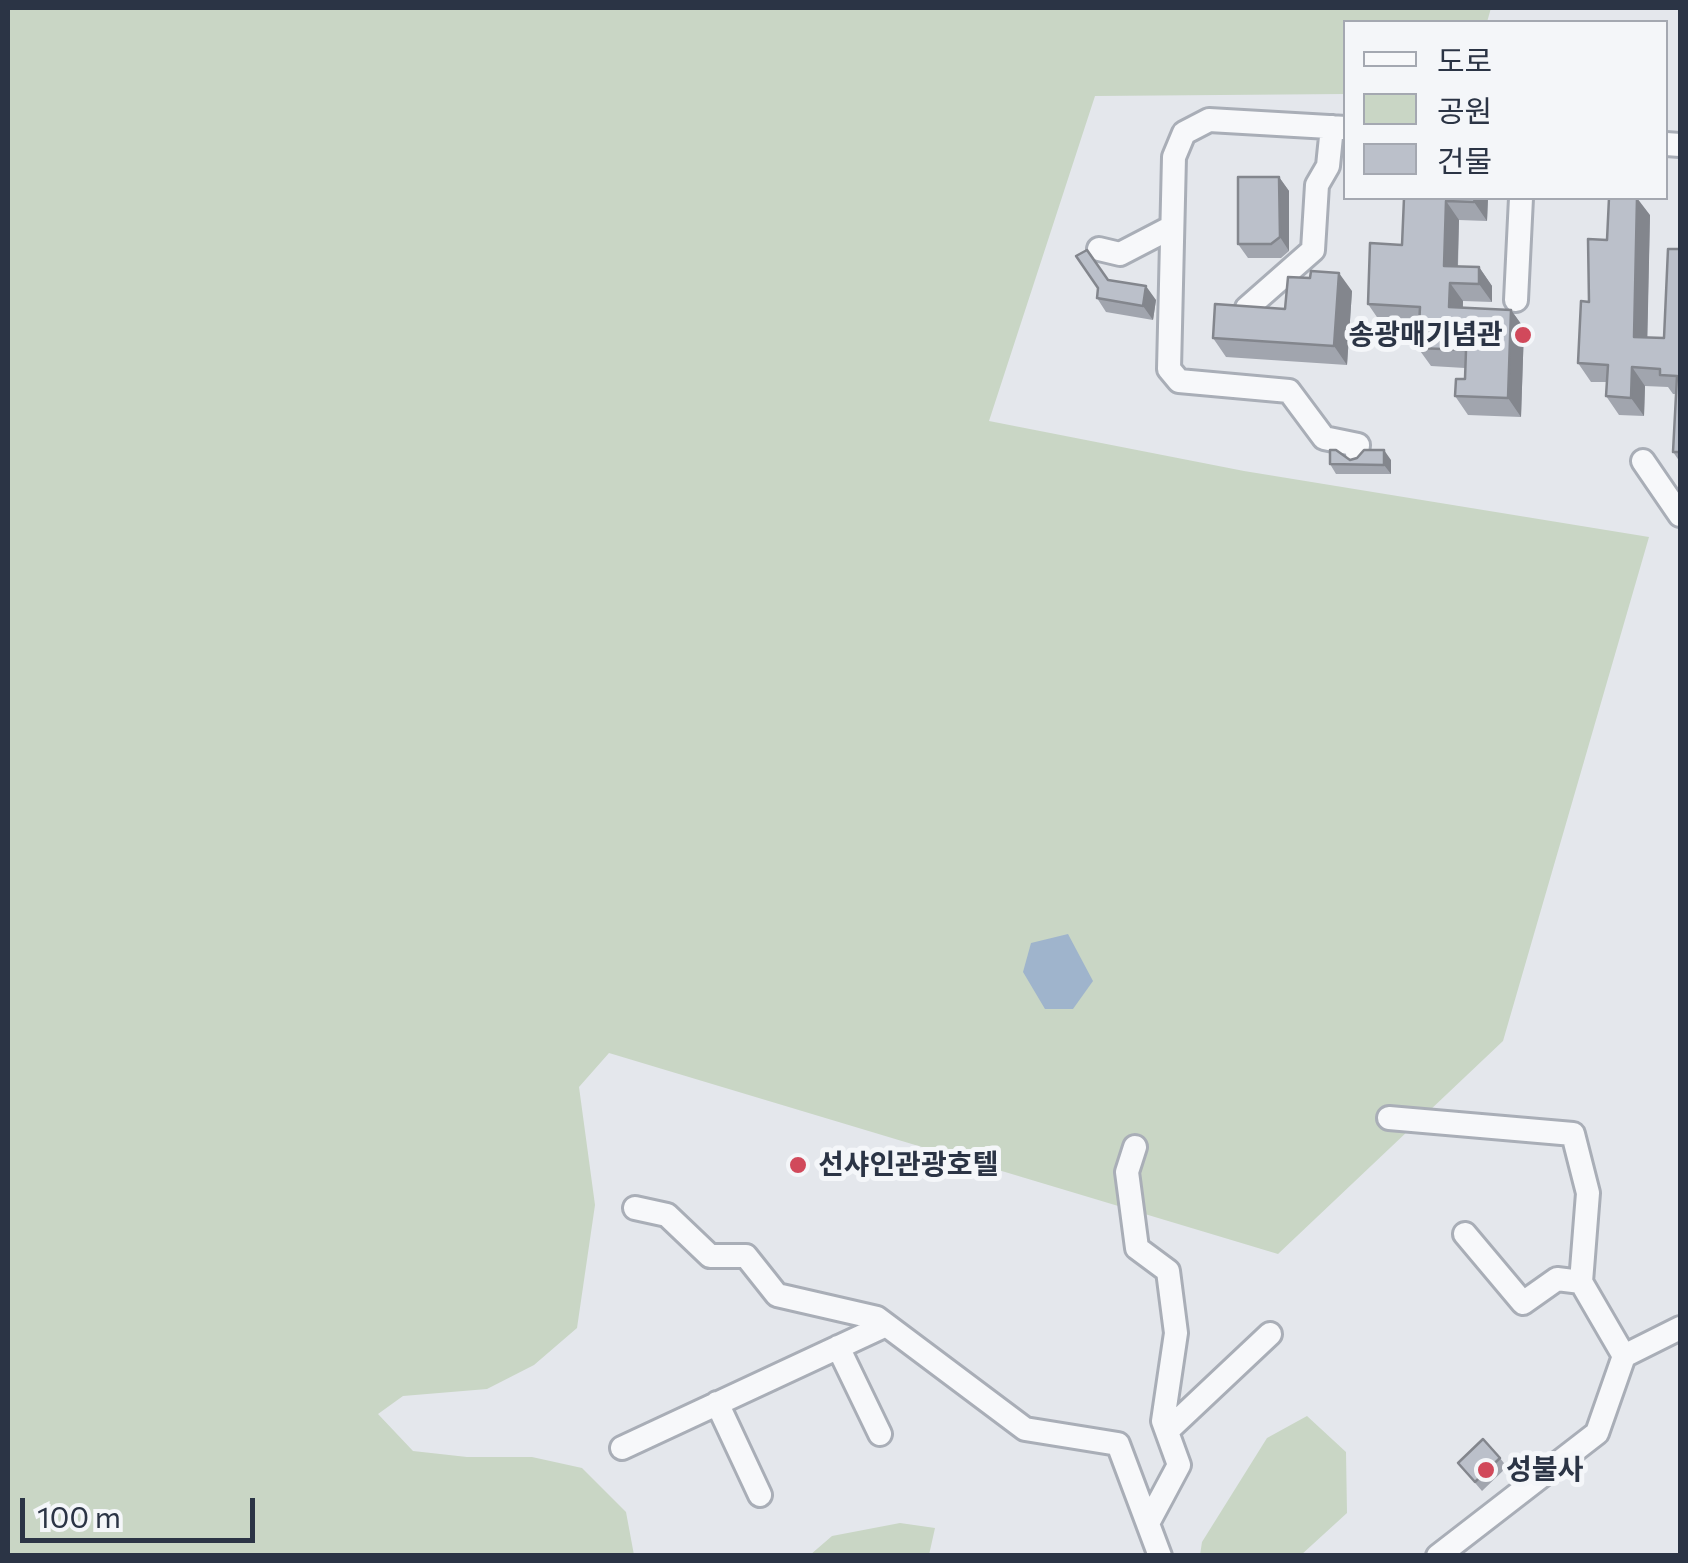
<!DOCTYPE html>
<meta charset="utf-8">
<style>
body{margin:0}
#map{position:relative;width:1688px;height:1563px;overflow:hidden;background:#e4e7ec;font-family:Commissioner,"Noto Sans KR",sans-serif}
canvas{display:block}
.frame{position:absolute;inset:0;border:10px solid #2b3445;pointer-events:none}
.legend{position:absolute;left:1343px;top:20px;width:325px;height:180px;box-sizing:border-box;background:#f4f6f9;border:2px solid #a4a8b1;margin:0;padding:12px 18px;list-style:none;font-size:30px;color:#2b3445}
.legend li{display:flex;align-items:center;gap:20px;height:50px}
.legend b{width:50px;border:2px solid #a4a8b1}
.scale{position:absolute;left:20px;top:1498px;width:235px;height:45px;box-sizing:border-box;border:5px solid #2b3445;border-top:0;padding-left:12px;font-size:30px;line-height:35px;white-space:nowrap;color:#2b3445;-webkit-text-stroke:8px #f4f6f9;paint-order:stroke}
</style>
<div id="map">
<canvas width="1688" height="1563"></canvas>
<div class="frame"></div>
<ul class="legend">
<li><b style="height:12px;background:#f7f8fa"></b>도로</li>
<li><b style="height:28px;background:#c9d6c5"></b>공원</li>
<li><b style="height:28px;background:#bbc0ca"></b>건물</li>
</ul>
<div class="scale">100 m</div>
</div>
<script>
const context = document.querySelector('canvas').getContext('2d');
context.lineJoin = 'round';
function fillPath(path, color) { context.fillStyle = color; context.fill(path, 'evenodd'); }
function trace(path, color, width, dash) { context.strokeStyle = color; context.lineWidth = width; context.lineCap = dash ? 'butt' : 'round'; context.setLineDash(dash || []); context.stroke(path); }
function label(font, color, halo, rows, align = 'center') {
  context.font = font + ' Commissioner,"Noto Sans KR",sans-serif'; context.lineWidth = 10; context.setLineDash([]); context.textBaseline = 'middle'; context.strokeStyle = halo; context.fillStyle = color; for (const [text, x, y, turn = 0] of rows) {
    context.save(); context.translate(x, y); context.rotate((+turn || 0) * Math.PI / 180); context.textAlign = isNaN(turn) ? turn : align; if (halo) context.strokeText(text, 0, 0); context.fillText(text, 0, 0); context.restore();
  }
}
const green = new Path2D(`
 M8 8H1491L1487 22H1346L1345 94 1095 96 989 421 1244 471 1649 537 1503 1041 1278 1254 609 1053 579 1087 595 1205 577 1328 534 1365 487 1389 403 1396 378 1414 413 1451 467 1457H532L582 1468 626 1512 634 1555H8Z
 M1307 1416 1346 1452 1347 1513 1301 1555H1200L1202 1542 1267 1438Z
 M900 1523 935 1528 929 1555H810L832 1536Z`);
const water = new Path2D(`
 M1068 934 1093 981 1073 1009H1045L1023 972 1031 943Z`);
const minor = new Path2D(`
 M1346 128 1209 120 1184 133 1174 157 1169 369 1179 381 1289 391 1324 438 1358 445 1357 454
 M1666 144 1680 145
 M1099 249 1120 254 1172 227
 M1516 300 1521 198
 M1247 308 1313 250 1317 185 1328 166 1332 127
 M1643 461 1680 515
 M1389 1118 1573 1134 1588 1193 1581 1282 1624 1356
 M1135 1147 1127 1172 1137 1248 1168 1271 1176 1333 1163 1421 1179 1465 1148 1523
 M635 1208 667 1215 710 1256H746L777 1295 877 1318 1025 1429 1118 1444 1160 1556
 M1465 1234 1523 1303 1557 1279 1581 1282
 M838 1347 880 1434
 M717 1403 760 1495
 M1167 1431 1270 1334
 M622 1448 886 1325
 M1438 1556 1597 1433 1624 1356 1680 1328`);
const wall = new Path2D(`
 M1279 177 1289 191V251L1281 258H1248L1238 244Z
 M1404 198H1488L1487 221 1459 220 1458 267H1479L1492 286V302L1463 301V308L1511 310 1524 328 1521 417 1468 415 1455 396 1465 379V368L1431 366 1418 348 1419 325 1381 323 1368 304 1402 245Z
 M1650 215 1647 337 1664 338 1680 249V462L1673 452 1676 394H1673L1668 387 1645 386 1644 416 1619 415 1606 396 1607 382H1591L1578 363 1589 302 1607 240Z
 M1108 280 1156 300 1153 320 1106 312 1097 298 1098 288Z
 M1352 291 1347 365 1226 357 1213 338Z
 M1350 460H1391V474H1336L1330 464Z
 M1500 1458 1507 1467 1482 1491 1458 1463Z`);
const shadedWall = new Path2D(`
 M1279 177 1289 191V251L1280 237Z
 M1475 198H1488L1487 221 1474 202Z
 M1637 198 1650 215 1647 355 1634 337Z
 M1446 201 1459 220 1457 284 1444 266Z
 M1479 267 1492 286V302L1479 284Z
 M1339 273 1352 291 1347 365 1334 346Z
 M1450 283 1463 301 1462 326 1449 307Z
 M1146 286 1156 300 1153 320 1143 306Z
 M1511 310 1524 328 1521 417 1508 398Z
 M1632 367 1645 386 1644 416 1631 398Z
 M1384 450 1391 460V474L1384 465Z`);
const building = new Path2D(`
 M1238 177H1279L1280 237 1271 244H1238Z
 M1404 198H1475L1474 202 1446 201 1444 266 1479 267V284L1450 283 1449 307 1511 310 1508 398 1455 396 1456 379H1465L1466 350 1418 348 1420 307 1368 304 1370 243 1402 245Z
 M1609 198H1637L1634 337 1664 338 1668 249H1680V452H1673L1677 376 1660 375V369L1632 367 1631 398 1606 396 1608 365 1578 363 1581 301 1589 302 1588 239 1607 240Z
 M1087 250 1108 280 1146 286 1143 306 1097 298 1098 288 1076 256Z
 M1311 271 1339 273 1334 346 1213 338 1215 304 1285 309 1288 277 1310 278Z
 M1330 450H1336L1350 460 1357 458 1364 450H1384V465L1330 464Z
 M1483 1439 1500 1458 1475 1482 1458 1463Z`);
const markers = [
 [1523,335,10,"#d1495b"],
 [798,1165,10,"#d1495b"],
 [1486,1470,10,"#d1495b"]
];
const poiNames = [
 ["송광매기념관",1503,335,"right"],
 ["선샤인관광호텔",818,1165],
 ["성불사",1506,1470]
];
fillPath(green, '#c9d6c5');
fillPath(water, '#9fb4cc');
trace(minor, '#a9aeb7', 28);
trace(minor, '#f7f8fa', 22);
fillPath(wall, '#a1a5ae');
fillPath(shadedWall, '#83868d');
fillPath(building, '#bbc0ca');
trace(building, '#83868d', 2.5);
for (const [x, y, r, color] of markers) { const dot = new Path2D(); dot.arc(x, y, r, 0, 2 * Math.PI); context.fillStyle = color; context.fill(dot); trace(dot, '#f4f6f9', 4); }
label('bold 28px', '#2b3445', '#f4f6f9', poiNames, 'left');
</script>
